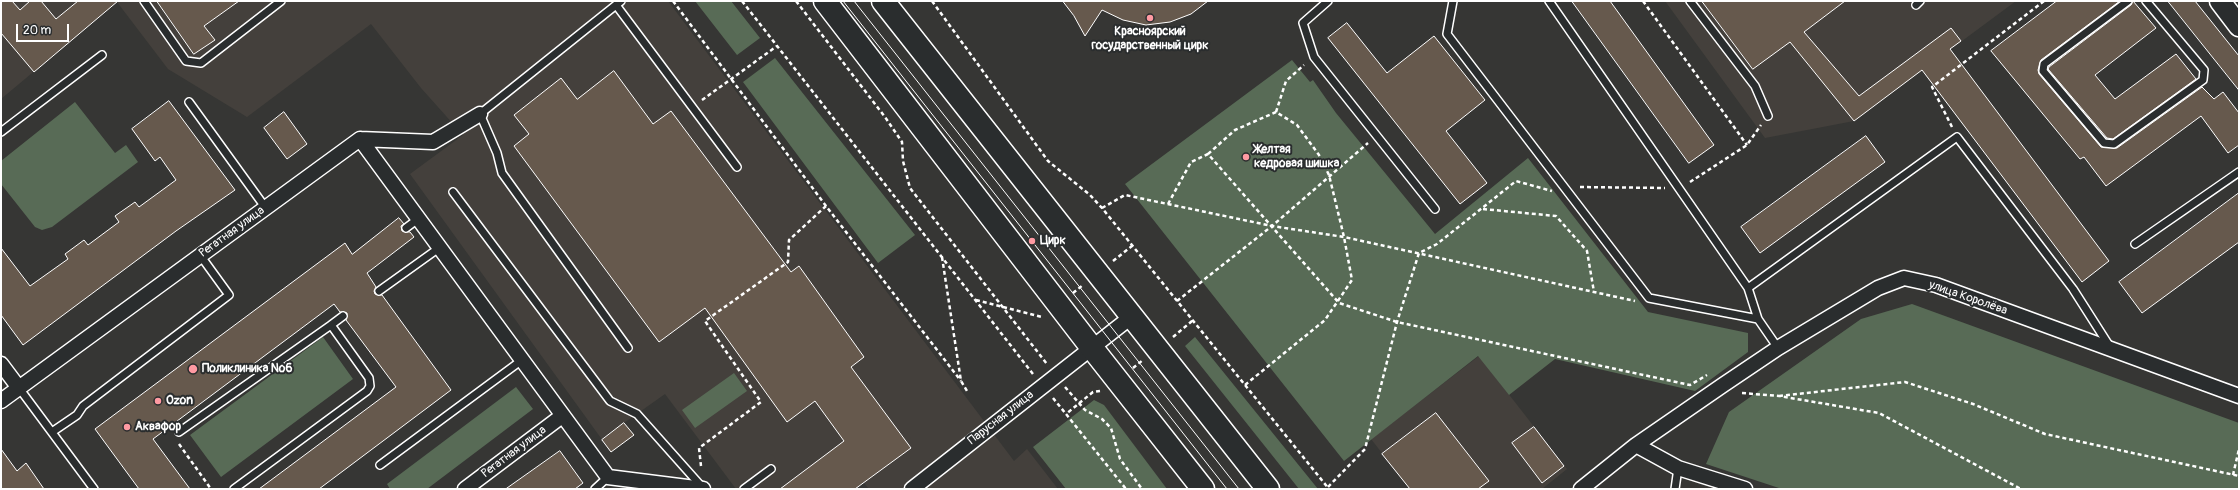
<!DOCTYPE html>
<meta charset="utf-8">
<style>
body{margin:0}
#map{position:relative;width:2240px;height:490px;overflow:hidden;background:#363634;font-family:Pangolin,sans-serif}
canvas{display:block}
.frame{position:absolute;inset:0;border:2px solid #fff;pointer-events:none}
.scale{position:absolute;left:16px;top:24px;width:53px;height:18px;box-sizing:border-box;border:2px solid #fff;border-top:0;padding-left:5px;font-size:12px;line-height:14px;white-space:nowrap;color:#fff;-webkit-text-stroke:3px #2a2d2e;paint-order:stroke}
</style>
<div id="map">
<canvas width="2240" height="490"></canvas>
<div class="frame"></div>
<div class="scale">20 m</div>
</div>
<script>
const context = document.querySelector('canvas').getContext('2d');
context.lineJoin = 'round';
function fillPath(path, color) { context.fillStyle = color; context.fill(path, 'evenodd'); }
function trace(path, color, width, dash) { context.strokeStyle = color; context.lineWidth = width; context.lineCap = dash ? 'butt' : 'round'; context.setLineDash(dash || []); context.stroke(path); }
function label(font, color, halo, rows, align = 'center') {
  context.font = font + ' Pangolin,sans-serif'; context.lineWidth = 4; context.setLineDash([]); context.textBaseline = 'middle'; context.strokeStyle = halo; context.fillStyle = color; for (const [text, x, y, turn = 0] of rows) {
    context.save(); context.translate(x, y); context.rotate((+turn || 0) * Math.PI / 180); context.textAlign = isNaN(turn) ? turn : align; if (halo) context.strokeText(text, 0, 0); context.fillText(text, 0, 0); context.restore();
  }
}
const built = new Path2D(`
 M1 1H668L1014 461 1027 449 1058 489H869L864 483 855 489H736L665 394 624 423 634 435 611 452 410 174 463 135 421 88 371 24 247 117 168 69 117 2 1 99Z
 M1665 1H2016L1854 121 1765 138Z
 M1479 356 1567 469 1542 489H1410L1371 439Z`);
const green = new Path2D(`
 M695 1H731L760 38 737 55Z
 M775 58 915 235 878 263 743 82Z
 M1292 60 1310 82 1313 80 1336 113 1435 234 1528 158 1648 312 1748 333V352L1695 391 1555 359 1509 395 1478 356 1344 461 1125 184Z
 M75 102 115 153 126 145 138 162 52 227 42 230 35 227 1 184V161Z
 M1912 304 2239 423V489H1782L1706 464 1729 412 1861 319Z
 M323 337 353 379 221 477 190 435Z
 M1195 337 1318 489H1299L1185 346Z
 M734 373 747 391 695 428 682 410Z
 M516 387 533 409 427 489H390L387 484Z
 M1094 400 1104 405 1167 489H1066L1033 447Z`);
const building = new Path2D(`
 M1 1H12L20 10 30 1H41L56 19 78 1H118L34 72 1 33Z
 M157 1H239L204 26 215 40 194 54Z
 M1063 1H1208L1191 14 1170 22 1146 25 1123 20 1102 10 1085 36 1074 16Z
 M1572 1H1610L1714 145 1689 163Z
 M1702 1H1845L1804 32 1859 96 1951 28 1961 41 1950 49 2109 261 2082 282 1922 70 1854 121 1790 42 1753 69Z
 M2057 1H2120L2041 60 2038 70 2039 74 2101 147 2117 148 2202 87 2214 99 2223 92 2239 113V145L2228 153 2201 116 2106 186 2084 157 2080 159 1991 51Z
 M2133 1 2156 28 2095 75 2115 99 2176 54 2196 79 2113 139 2107 138 2048 69 2049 67 2131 5Z
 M2168 1H2195L2239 56V90Z
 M1347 23 1387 73 1434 36 1485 100 1446 131 1487 183 1460 204 1328 38Z
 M614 71 653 124 671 111 791 272 799 266 864 357 851 367 911 448 855 489H780L844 441 815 401 787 422 705 308 659 342 514 146 529 134 514 115 561 78 577 99Z
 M169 101 235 190 176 231 23 345 1 315V248L30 286 68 259 65 254 84 240 88 245 119 222 115 216 135 202 139 207 176 180 160 157 155 161 132 129Z
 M284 112 307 144 287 159 264 128Z
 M1866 136 1885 162 1760 253 1741 227Z
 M2239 193V242L2142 313 2119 282Z
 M399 218 404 224 401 226 402 231 410 232 414 237 367 273 376 287 374 291 375 294 382 295 451 390 319 489H259L396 387 346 320 347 313 340 312 334 304 153 439 190 489H139L95 429 345 243 352 254Z
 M1436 413 1489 481 1478 489H1410L1382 454Z
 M624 423 634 435 611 452 602 440Z
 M1534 427 1564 466 1542 483 1512 443Z
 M1 449 17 471 26 463 44 489H1Z
 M560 451 583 483 575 489H506Z`);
const path = new Path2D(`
 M673 1 826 206 961 381
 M742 1 1033 374
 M796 1 885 117 902 142 903 161 910 188 1047 364
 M932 1 1048 161 1090 195 1102 208 1329 489
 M1643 1 1747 145
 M702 100 777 46
 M1276 112 1286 81 1304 65
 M1952 127 1932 87 2044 1
 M1208 154 1235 130 1276 112 1297 125 1319 155 1329 175 1344 237 1352 280 1325 320 1245 385
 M1690 182 1747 145 1761 125
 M1580 187 1665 188
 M1168 204 1191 162 1208 154 1339 303 1397 322 1690 385 1707 375
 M1102 208 1125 195 1272 226 1344 237 1635 301
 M1483 209 1556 216 1587 251 1594 292
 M942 257 961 381 967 391
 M1113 261 1132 246
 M1073 293 1083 285
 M976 300 1042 317
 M1177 301 1272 226 1368 143
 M1173 337 1192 321
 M1133 368 1143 360
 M1065 387 1085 410 1102 419 1111 428 1120 459 1142 489
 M1100 391 1093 392 1066 414 1126 489
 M1742 393 1779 396 1879 413 2021 489
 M1779 396 1905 382 1973 404 2045 434 2239 476
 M1053 398 1066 414
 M179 444 211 489
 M701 466 699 448 761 402 705 321 788 262 789 240 826 206
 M2233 475 2239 449
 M1328 487 1365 449 1397 322 1419 253 1437 244 1516 181 1552 191`);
const lane = new Path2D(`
 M144 1 186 61 201 63 281 1
 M621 1 480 114 497 153 502 173 628 348
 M1328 1 1303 23 1314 57 1435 209
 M1453 1 1447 34 1649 298 1758 319
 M1549 1 1748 288
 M1690 1 1755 86 1768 116
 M2128 1 2044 64 2043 71 2104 143 2114 144 2203 80 2204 70 2146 1
 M616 5 737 167
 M1916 5 1920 1
 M189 102 265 207
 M1 132 102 55
 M453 192 610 401 637 414 702 487
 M406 228 418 219
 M2135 244 2239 172
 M379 291 439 248
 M1778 348 1758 319 1748 288 1957 137 2073 289 2110 347
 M19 388 94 489
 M52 432 77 415 83 406 229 295 200 255
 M179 432 331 325
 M380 465 522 360
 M234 489 367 391 370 386 369 378 331 325 343 316
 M595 489 608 477
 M744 489 771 469
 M1675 489 1678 468`);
const street = new Path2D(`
 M360 139 608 477 703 489
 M1 364 19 388
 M1 401 360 139 433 142 480 114
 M1636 445 1678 468 1745 489
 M465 489 562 416
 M912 489 1131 317
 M1581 489 1636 445 1723 385 1778 348 1878 288 1904 278 1936 285 2239 396`);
const secondary = new Path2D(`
 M2220 1 2239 26`);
const highway = new Path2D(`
 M825 1 1092 348 1203 489
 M883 1 1268 489`);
const tram = new Path2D(`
 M843 1 1227 489
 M854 1 1239 489`);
const markers = [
 [1150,18,4,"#ff9aa2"],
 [1246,157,4,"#ff9aa2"],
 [1032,241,4,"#ff9aa2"],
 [193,369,5,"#ff9aa2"],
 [158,401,4,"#ff9aa2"],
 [127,427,4,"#ff9aa2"]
];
const poiNames = [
 ["Красноярский",1150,32,"center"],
 ["государственный цирк",1150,46,"center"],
 ["Желтая",1254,150],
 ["кедровая шишка",1254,164],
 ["Цирк",1040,241],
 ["Поликлиника №6",202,369],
 ["Ozon",166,401],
 ["Аквафор",135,427]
];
const streetNames = [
 ["Регатная улица",232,232,-36],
 ["улица Королёва",1968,298,19],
 ["Парусная улица",1001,418,-38],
 ["Регатная улица",514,452,-37]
];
fillPath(built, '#44403c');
fillPath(green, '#586b56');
fillPath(building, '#66594d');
trace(building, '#fff', 1);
trace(lane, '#fff', 10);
trace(street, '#fff', 17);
trace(secondary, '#fff', 23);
trace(highway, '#fff', 25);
trace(path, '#fff', 2.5, [4, 3]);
trace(lane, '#2a2d2e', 7);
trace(street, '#2a2d2e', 14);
trace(secondary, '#2a2d2e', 20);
trace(highway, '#2a2d2e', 22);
trace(tram, '#fff', 1);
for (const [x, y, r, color] of markers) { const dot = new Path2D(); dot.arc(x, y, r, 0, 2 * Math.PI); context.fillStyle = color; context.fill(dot); trace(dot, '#2a2d2e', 1.5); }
label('bold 12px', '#fff', '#2a2d2e', poiNames, 'left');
label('12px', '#fff', '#2a2d2e', streetNames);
</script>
